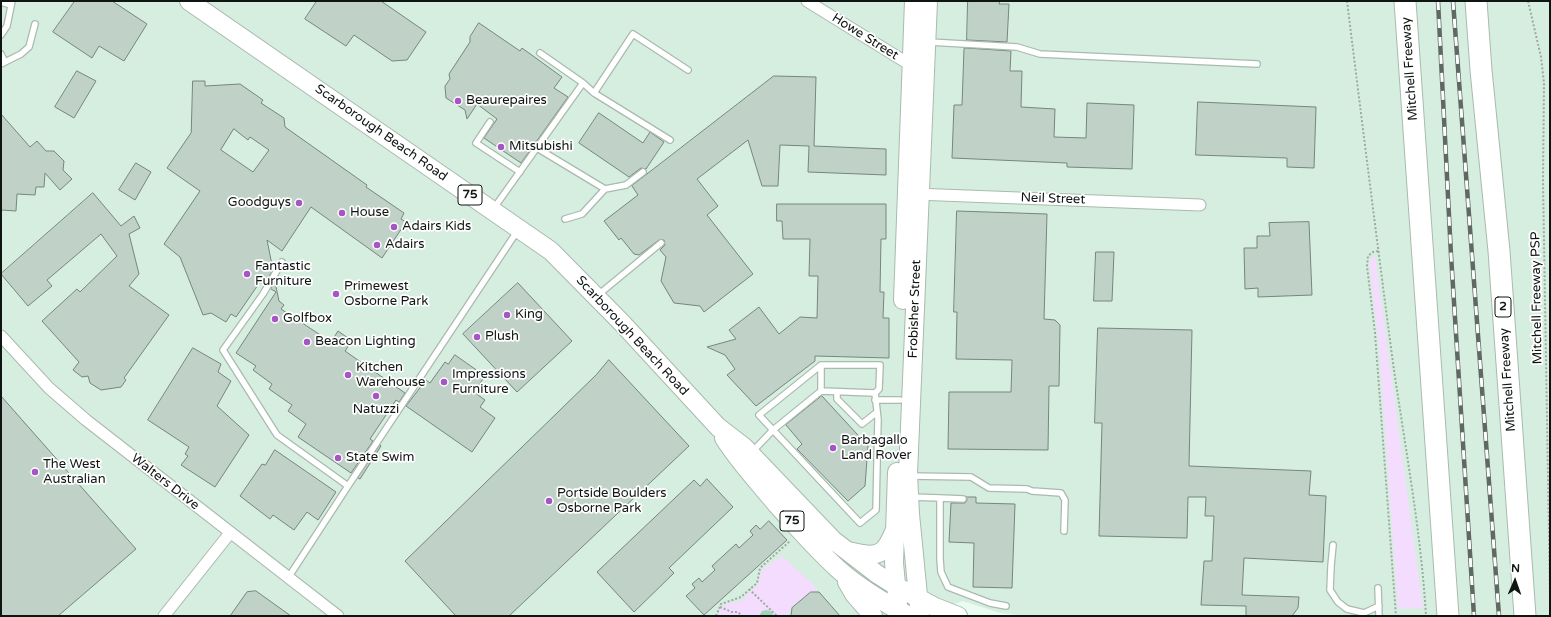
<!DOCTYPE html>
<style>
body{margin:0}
#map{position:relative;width:1551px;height:617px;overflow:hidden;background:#eafcf1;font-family:"Varela Round",sans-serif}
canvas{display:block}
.frame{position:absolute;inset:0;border:2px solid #0f1512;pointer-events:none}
.north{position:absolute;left:1495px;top:561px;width:40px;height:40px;-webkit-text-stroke:3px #fff;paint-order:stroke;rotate:2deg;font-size:11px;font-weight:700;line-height:16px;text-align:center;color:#0f1512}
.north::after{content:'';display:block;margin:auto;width:14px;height:18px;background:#0f1512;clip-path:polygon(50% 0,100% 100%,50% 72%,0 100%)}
</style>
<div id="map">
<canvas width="1551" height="617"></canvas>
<div class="frame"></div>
<div class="north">N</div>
</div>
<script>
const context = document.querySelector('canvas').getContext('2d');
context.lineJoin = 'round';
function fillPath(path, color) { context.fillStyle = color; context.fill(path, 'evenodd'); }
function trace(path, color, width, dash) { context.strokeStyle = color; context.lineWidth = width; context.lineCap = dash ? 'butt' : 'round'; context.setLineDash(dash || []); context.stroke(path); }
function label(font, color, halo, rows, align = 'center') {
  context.font = font + ' "Varela Round",sans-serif'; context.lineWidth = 3.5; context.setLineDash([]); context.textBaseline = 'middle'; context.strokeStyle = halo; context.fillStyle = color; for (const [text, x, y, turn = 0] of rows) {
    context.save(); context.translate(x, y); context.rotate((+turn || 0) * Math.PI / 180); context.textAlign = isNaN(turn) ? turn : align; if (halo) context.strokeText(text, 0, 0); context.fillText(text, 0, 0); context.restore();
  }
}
const built = new Path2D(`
 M1 1H1550V616H1026L1000 613 963 601 921 616H1Z`);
const green = new Path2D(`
 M1375 255 1423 608 1398 609 1379 348 1369 260Z
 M782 556 818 589 791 607 788 616H714L726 604 741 601 758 584 762 569Z`);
const water = new Path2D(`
 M766 610 771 611 774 616H759L762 611Z`);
const building = new Path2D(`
 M75 1H112L147 24 124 61 99 46 92 58 53 32Z
 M317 1H381L426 32 407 60 392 61 354 35 346 46 305 19Z
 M968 1H1000L999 4H1009L1007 42 967 40Z
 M479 23 520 51 522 48 562 77 554 88 568 97 521 163 484 138 497 119 477 104 467 119 465 110 446 98 445 86 450 79 449 74 470 42V37Z
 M966 48 1011 51 1010 71H1022L1021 107 1055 109 1054 137 1086 138 1087 103 1134 105 1132 169 1067 167V163L952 158 954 105H962L964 49Z
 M77 71 96 81 74 118 55 107Z
 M774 76 816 77 814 146 886 149V175L808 172 809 146 780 145 778 186H762L748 140 697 179 718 206 707 215 753 274 704 312 700 306 674 303 661 281 666 257 660 250 665 245 664 240H659L639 255 634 254 621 238 619 240 604 221 638 195 632 186Z
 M193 81H205V86L240 84 263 100 261 103 284 118 285 127 367 185 366 187 404 213 401 219 406 222 382 258 311 207 282 251 267 240 273 270 264 284 260 282 236 317 231 314 226 322 211 313 203 315 180 257 164 244 200 191 167 168 191 133ZM234 129 248 140 250 137 269 150 253 172 221 150Z
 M1198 102 1316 107 1314 168 1287 167V158L1196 155Z
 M599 113 643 143 650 132 664 142 646 169 641 168 629 177 579 143Z
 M1 114 30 147 37 141 46 151H54L64 161 63 170 72 179 60 190 45 173 44 187H36L35 195 17 194 16 211 1 210Z
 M136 163 151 172 135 200 119 190Z
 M93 193 121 226 134 216 140 228 129 234 139 274 129 286 169 315 124 378 126 380 121 387 101 390 90 383 88 376 82 377 73 370 79 362 42 321 77 289 80 292 117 256 101 234 47 280 52 286 28 306 1 274Z
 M777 204H886V239H881L880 292H884L883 318H889V358L815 356V361L756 406 727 375 735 369 725 355 707 347 736 339 729 330 759 307 779 334 800 317 817 318 818 276H809L810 239H783L782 221H777Z
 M957 211 1047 214 1044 319 1055 320 1060 325 1059 386H1049L1048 450 948 449 949 392H1011L1012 360 956 359 957 312H954Z
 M1309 222 1312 295 1258 297V288L1245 289 1244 248H1257V236H1270L1269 223Z
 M1096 252H1114L1112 301H1094Z
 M275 282 279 301 284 305 281 309 331 342 338 331 352 341 345 351 405 393 399 402 396 400 370 439 373 441 351 473 298 437 306 424 288 411 292 405 269 389 272 384 253 370 256 366 236 353 276 292 271 289Z
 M518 283 572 341 517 392 463 334Z
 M1098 328 1192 330 1189 466 1311 471 1309 495 1326 496 1323 562 1244 558 1242 595 1299 597 1298 608 1292 616H1246V606L1201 605 1204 561H1212L1214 516H1205L1206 497H1188L1187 538 1099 536 1102 423H1095Z
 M193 348 221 364 218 372 231 381 217 406 249 435 215 487 181 465 188 456 185 454 189 447 148 420Z
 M455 355 485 376 474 392 485 400 480 407 495 418 472 452 406 406 426 380 430 383 445 362 448 364Z
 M609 360 689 446 509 616H456L405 561 596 375Z
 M1 396 136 549 58 616H1Z
 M822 396 868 446 865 486 848 501 797 449 802 444 786 425Z
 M380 445 381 446 360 479 358 478Z
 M275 450 336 492 318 520 307 512 294 530 273 515 270 519 240 496 262 464 265 465Z
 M707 479 733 507 669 568 674 573 634 612 597 572 694 480 700 486Z
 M966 497H976V503L1015 504 1012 588 973 587 974 543 949 542 951 503H965L967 500Z
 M769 521 787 540 704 615 686 596 695 588 692 584 699 578 702 582 715 570 712 566 736 544 739 548 753 535 750 531 756 525 760 529Z
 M256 591 291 616H230L247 592Z
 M811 592H819L840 616H791L792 608Z`);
const path = new Path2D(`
 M1347 1C1362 122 1377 242 1393 363 1405 447 1421 531 1426 616
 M1528 1 1541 57 1544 83 1543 181 1550 596
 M1378 251 1373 252 1368 256 1367 266 1375 333 1396 616
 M749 589 777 616
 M720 607 732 612H738L742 616
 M716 616 721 604 741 597 757 583 760 568 790 541`);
const lane = new Path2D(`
 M1 2 11 5
 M1 35 7 26 12 1
 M929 42 1017 47 1040 54 1257 64
 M540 53 583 83 594 93
 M1 54 5 62
 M1 64 21 54 29 47 35 24
 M490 122 476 143 520 172
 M670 140 594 93 633 34 688 70
 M537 148 605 189 582 214 565 219
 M605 189 626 185 643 172
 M494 208 583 83
 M282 262 263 294 223 350 277 435 348 486 288 578
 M598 295 661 243
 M821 365V391
 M821 391 875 393 878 419 876 510 860 523 773 430Z
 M837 392V399L862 424 877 412
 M875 400H900
 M752 452 773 430 759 415 821 365H880L879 389 875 393
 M910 476 971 477 989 488 1027 489 1032 491 1061 493 1065 500 1064 531
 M348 486 518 230
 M911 497 940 498V559L941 572 948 587 990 603 1006 606
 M940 498 963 499
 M1333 545 1331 566 1330 590 1338 602 1347 609 1364 613 1379 606
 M1378 588 1379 616`);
const street = new Path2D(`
 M807 1 904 61 917 63
 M915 194 1200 205
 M1 336 49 388 86 420 338 616
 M164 616 230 533`);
const primary = new Path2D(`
 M189 1 551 251 622 323 718 427 744 447 833 540 877 574 896 586 935 607 958 616
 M903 300 914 1
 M724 438C739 462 759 483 777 505 797 527 816 549 838 569 858 587 883 602 907 615
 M897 472 894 563 899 616
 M848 551C860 554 878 559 886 547 890 542 892 536 895 530
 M847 582 854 594 873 616
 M920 616 910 514 908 474 928 1`);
const highway = new Path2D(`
 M1405 1 1448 616
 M1476 1 1481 70 1499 251 1525 616`);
const rail = new Path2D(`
 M1438 1 1451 255 1474 616
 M1453 1 1499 616`);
const markers = [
 [458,101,4,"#a655c5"],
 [501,147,4,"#a655c5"],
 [299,203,4,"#a655c5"],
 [342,213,4,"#a655c5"],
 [394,227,4,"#a655c5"],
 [377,245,4,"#a655c5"],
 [247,274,4,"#a655c5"],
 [336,294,4,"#a655c5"],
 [507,315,4,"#a655c5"],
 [275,319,4,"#a655c5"],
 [477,337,4,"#a655c5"],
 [307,342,4,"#a655c5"],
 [348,375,4,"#a655c5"],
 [444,382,4,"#a655c5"],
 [376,396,4,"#a655c5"],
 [833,448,4,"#a655c5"],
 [338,458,4,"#a655c5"],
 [35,472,4,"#a655c5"],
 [549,501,4,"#a655c5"]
];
const shields = [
 [470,195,24],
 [1503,307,16],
 [792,521,24]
];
const shieldNames = [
 ["75",470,195],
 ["2",1503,307],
 ["75",792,521]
];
const streetNames = [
 ["Howe Street",865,37,32],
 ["Mitchell Freeway",1410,69,-94],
 ["Scarborough Beach Road",381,133,35],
 ["Neil Street",1053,199,2],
 ["Mitchell Freeway PSP",1537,298,-91],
 ["Frobisher Street",915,309,-88],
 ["Scarborough Beach Road",632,336,47],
 ["Mitchell Freeway",1508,380,-94],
 ["Walters Drive",165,482,38]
];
const poiNames = [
 ["Beaurepaires",466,101],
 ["Mitsubishi",509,147],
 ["Goodguys",291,203,"right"],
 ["House",350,213],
 ["Adairs Kids",402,227],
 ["Adairs",385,245],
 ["Fantastic",255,267],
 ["Furniture",255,282],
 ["Primewest",344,287],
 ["Osborne Park",344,302],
 ["King",515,315],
 ["Golfbox",283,319],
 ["Plush",485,337],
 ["Beacon Lighting",315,342],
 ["Kitchen",356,368],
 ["Warehouse",356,383],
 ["Impressions",452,375],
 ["Furniture",452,390],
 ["Natuzzi",376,410,"center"],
 ["Barbagallo",841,441],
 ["Land Rover",841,456],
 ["State Swim",346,458],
 ["The West",43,465],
 ["Australian",43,480],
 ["Portside Boulders",557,494],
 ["Osborne Park",557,509]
];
fillPath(built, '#d6eedf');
fillPath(green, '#f3dcfd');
fillPath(water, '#9fd7b6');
fillPath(building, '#c0d2c7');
trace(building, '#76877d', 1);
trace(lane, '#a9baaf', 8);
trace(street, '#a9baaf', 13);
trace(primary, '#a9baaf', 20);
trace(highway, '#a9baaf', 23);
trace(path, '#9daaa2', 2, [2, 2]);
trace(lane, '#fff', 5.5);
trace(street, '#fff', 11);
trace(primary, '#fff', 18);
trace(highway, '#fff', 21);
trace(rail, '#5f6963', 4.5);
trace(rail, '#fff', 3, [9]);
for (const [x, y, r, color] of markers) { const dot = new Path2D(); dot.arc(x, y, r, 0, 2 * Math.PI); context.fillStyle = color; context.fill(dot); trace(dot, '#fff', 1.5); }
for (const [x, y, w] of shields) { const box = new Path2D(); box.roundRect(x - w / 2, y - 10, w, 20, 3); context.fillStyle = '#fff'; context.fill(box); trace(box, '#0f1512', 1); }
label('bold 12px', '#0f1512', null, shieldNames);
label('13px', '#0f1512', '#fff', streetNames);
label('13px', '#0f1512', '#fff', poiNames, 'left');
</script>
